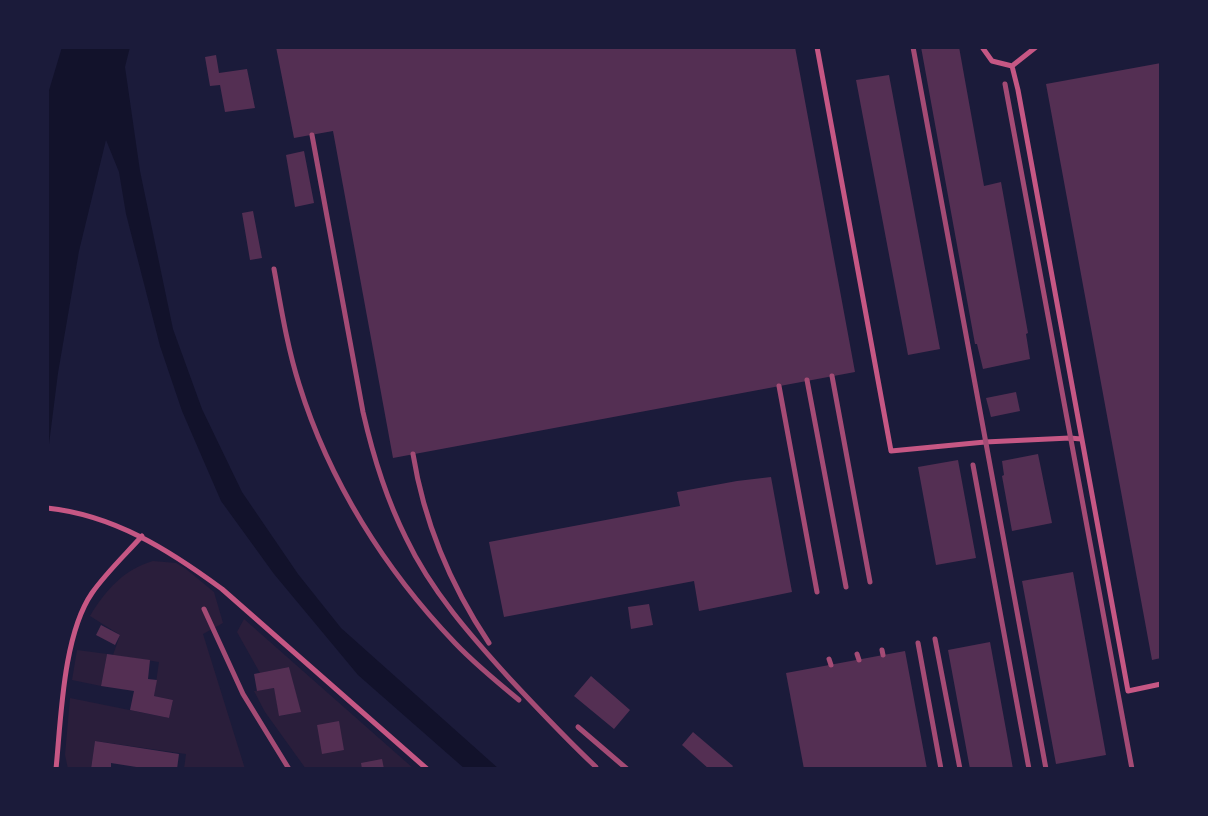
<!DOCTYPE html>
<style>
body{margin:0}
#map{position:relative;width:1208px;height:816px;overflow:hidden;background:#1b1b3a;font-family:Literata,serif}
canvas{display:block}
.frame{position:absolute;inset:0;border:49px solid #1b1b3a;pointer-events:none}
</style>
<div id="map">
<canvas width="1208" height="816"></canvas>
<div class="frame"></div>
</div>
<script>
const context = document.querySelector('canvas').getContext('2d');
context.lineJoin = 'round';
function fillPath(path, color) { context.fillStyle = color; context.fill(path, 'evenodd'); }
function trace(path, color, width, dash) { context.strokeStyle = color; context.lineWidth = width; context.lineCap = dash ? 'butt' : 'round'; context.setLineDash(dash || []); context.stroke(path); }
const green = new Path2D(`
 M153 561 176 563 186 569 214 592 223 623 203 634 245 769H184L186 754 95 741 91 769H68L65 755 70 698 169 718 173 700 154 696 159 662 113 655 120 635 90 616C105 591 124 569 153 561Z
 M244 619 414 769H306L265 712 254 691 274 688 280 716 300 712 289 667 260 673 237 632Z
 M77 650 107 654 101 686 72 680Z`);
const water = new Path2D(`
 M62 47H130L125 67 140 171 173 329 202 409 242 492 298 574 341 628 499 769H465L358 675 274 574 221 501 182 411 160 346 126 214 119 172 106 140 79 251 58 373 47 460V97Z`);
const building = new Path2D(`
 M276 47H795L855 372 393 458 333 131 294 138Z
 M921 47H959L984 186 1001 182 1028 333 1026 334 1030 359 983 369 977 344H975Z
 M216 55 219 73 247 69 255 108 225 112 220 85 210 86 205 57Z
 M1161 63V658L1152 660 1046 84Z
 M889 75 940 349 908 355 856 80Z
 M304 151 314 203 295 207 286 155Z
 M253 211 262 258 250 260 242 213Z
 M1016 392 1020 411 991 417 986 398Z
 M1038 454 1052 523 1012 531 1002 476 1004 475 1002 461Z
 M958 460 976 558 936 565 918 467Z
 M771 477 792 592 699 611 694 581 504 617 489 542 680 506 677 492 737 481Z
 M1073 572 1106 755 1056 764 1022 581Z
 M649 604 653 625 631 629 628 607Z
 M101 625 120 635 115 645 96 635Z
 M990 642 1007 735 1013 769H970L948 650Z
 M905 651 927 769H804L786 673Z
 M107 654 150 660 148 679 157 680 154 696 173 700 169 718 130 710 134 691 101 686Z
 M289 667 301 712 279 716 274 688 257 691 254 674Z
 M591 676 630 710 614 729 574 696Z
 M339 721 344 750 322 754 317 725Z
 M693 732 733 766 731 769H709L682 745Z
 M95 741 179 754 177 769H149L111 763V769H91Z
 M382 759 384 769H362L361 763Z`);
const service = new Path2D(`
 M817 47 891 451 985 442 1070 438 1081 439
 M982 47 992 61 1012 66 1018 90 1128 691 1161 684
 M1012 66 1036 47
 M47 508C114 515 169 550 222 589L427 769
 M56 769C61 719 63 635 92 593 106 573 125 555 142 536`);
const rail = new Path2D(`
 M913 47 1046 769
 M1005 84 1132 769
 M312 135 363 412C373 456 386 498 406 538 431 591 471 636 510 679 538 709 566 739 596 767
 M274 269C281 307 287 346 299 384 329 481 385 570 455 643 475 664 497 682 519 700
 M832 376 870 582
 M807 380 846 587
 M779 386 817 592
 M413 454C424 522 451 586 489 643
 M973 465 1029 769
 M204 609 243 694 289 769
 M935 639 960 769
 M918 643 941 769
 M882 650 883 655
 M857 654 859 660
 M829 659 831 665
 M578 727 627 769`);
fillPath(green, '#2a1e3b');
fillPath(water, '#12122b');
fillPath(building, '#542f53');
trace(service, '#c65784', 5);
trace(rail, '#a44b75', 5);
</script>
